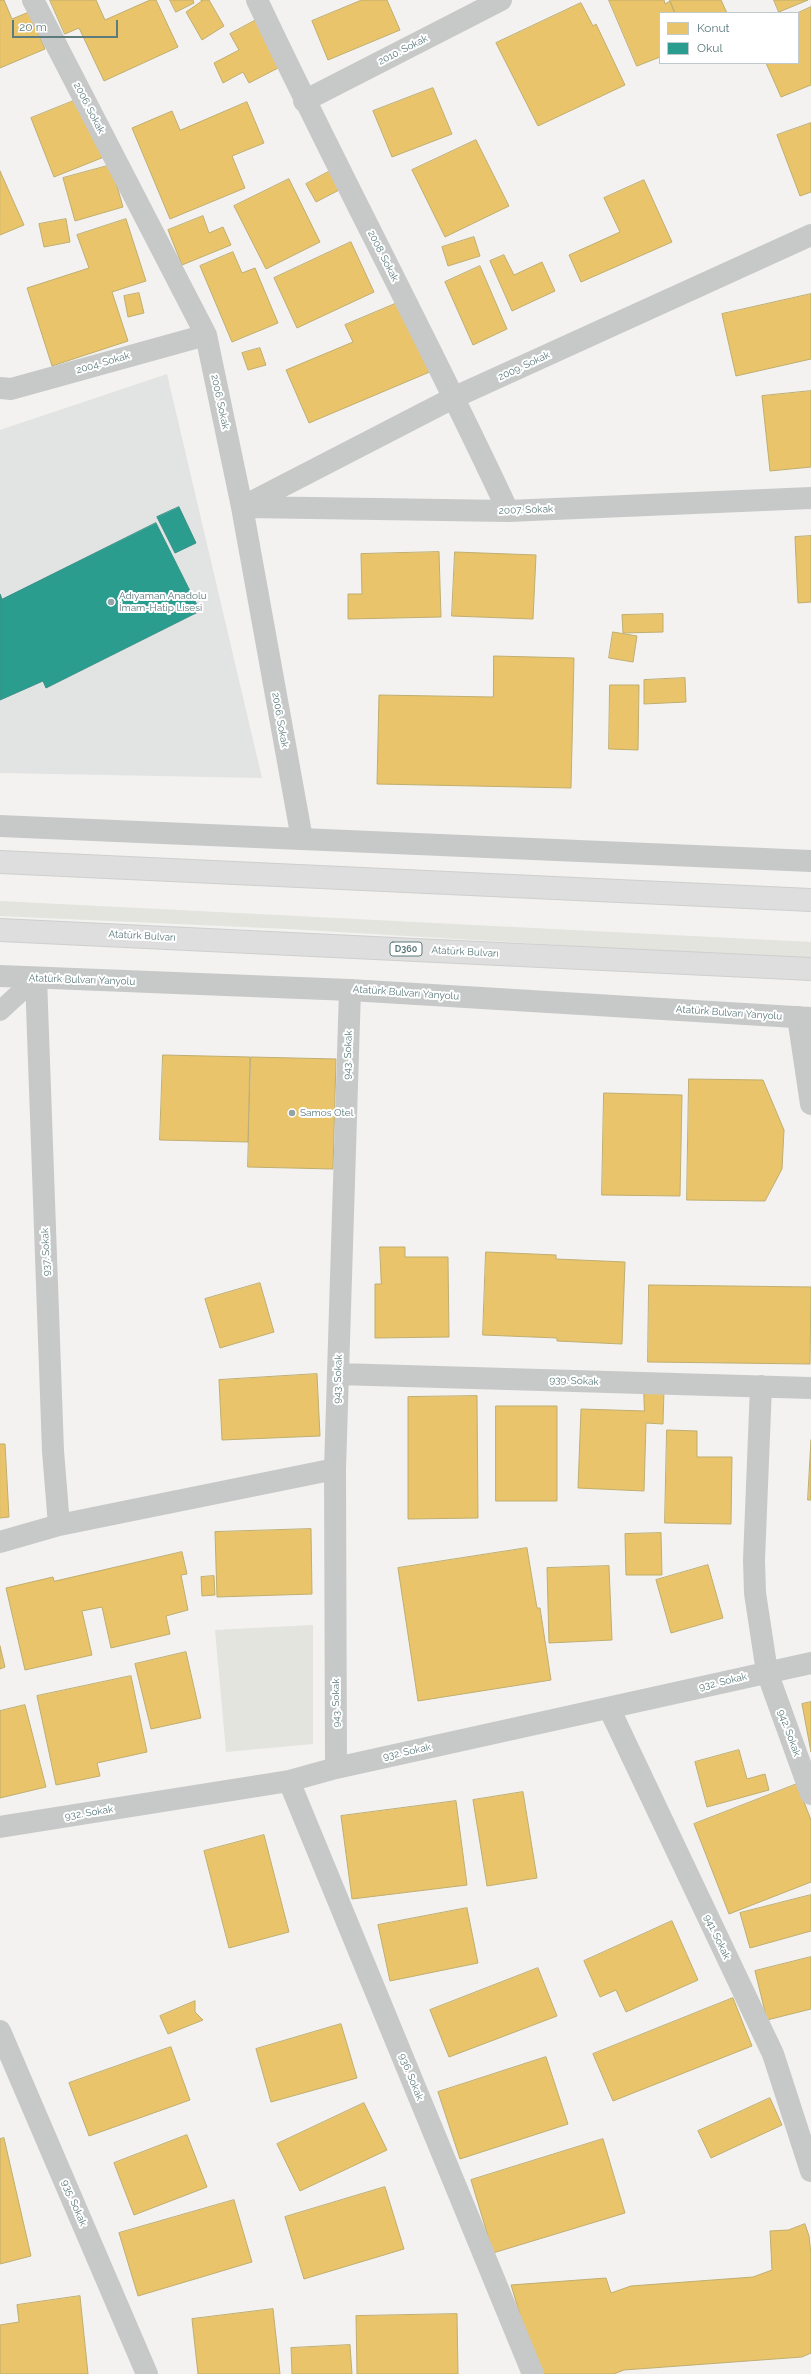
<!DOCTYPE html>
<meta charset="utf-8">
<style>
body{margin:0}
#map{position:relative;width:811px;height:2374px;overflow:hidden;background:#f3f2f0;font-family:Raleway,sans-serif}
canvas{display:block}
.legend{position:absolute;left:659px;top:12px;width:140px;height:52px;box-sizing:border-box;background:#fff;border:1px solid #becacb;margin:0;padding:5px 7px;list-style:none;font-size:12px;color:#5d7a7d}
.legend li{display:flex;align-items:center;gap:8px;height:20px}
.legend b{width:20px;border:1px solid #becacb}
.scale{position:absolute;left:12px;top:20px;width:106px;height:18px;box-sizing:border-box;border:2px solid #5d7a7d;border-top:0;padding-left:5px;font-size:12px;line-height:14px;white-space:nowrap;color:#5d7a7d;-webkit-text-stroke:3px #fff;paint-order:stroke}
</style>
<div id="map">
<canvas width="811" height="2374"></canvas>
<ul class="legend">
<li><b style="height:11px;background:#e9c46a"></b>Konut</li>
<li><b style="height:11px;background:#2a9d8f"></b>Okul</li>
</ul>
<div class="scale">20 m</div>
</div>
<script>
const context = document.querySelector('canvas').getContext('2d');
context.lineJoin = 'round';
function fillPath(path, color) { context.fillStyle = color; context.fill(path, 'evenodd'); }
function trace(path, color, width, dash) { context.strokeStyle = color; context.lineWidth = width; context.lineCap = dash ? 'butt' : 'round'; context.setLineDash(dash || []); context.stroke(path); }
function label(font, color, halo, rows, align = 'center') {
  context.font = font + ' Raleway,sans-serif'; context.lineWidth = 4; context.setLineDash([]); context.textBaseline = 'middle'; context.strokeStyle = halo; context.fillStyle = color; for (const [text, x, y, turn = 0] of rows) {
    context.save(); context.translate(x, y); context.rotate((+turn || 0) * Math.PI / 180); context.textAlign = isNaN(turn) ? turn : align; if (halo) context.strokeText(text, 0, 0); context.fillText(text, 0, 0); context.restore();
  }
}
const built = new Path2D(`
 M167 374 262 778 0 773V430Z`);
const green = new Path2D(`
 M0 901 811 942V960L288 929 0 916Z
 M313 1625V1744L226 1752 215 1630Z`);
const homes = new Path2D(`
 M0 0H4L12 19 29 12 45 49 0 68Z
 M50 0H96L105 20 150 0H156L178 47 104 81 79 28 65 34Z
 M170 0H193L194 3 176 12Z
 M201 0H209L224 26 202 40 186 12 202 1Z
 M362 0H387L400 30 328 60 312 21Z
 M609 0H664L665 4 670 1 675 13H660V57L637 66Z
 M670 0H721L727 13H675Z
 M774 0H808L779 12Z
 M581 3 593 26 596 24 625 85 538 126 496 43Z
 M811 7V85L781 97 766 63H798V13Z
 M258 19 282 66 249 83 243 72 223 83 214 63 239 50 230 34Z
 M433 88 452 134 392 157 373 111Z
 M81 98 104 157 54 177 31 118Z
 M247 102 264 143 232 156 245 188 170 219 132 128 172 111 180 130Z
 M811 123V192L800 196 777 135Z
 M476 140 509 206 445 237 412 170Z
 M111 165 123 207 75 221 63 178Z
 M0 171 24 225 0 235Z
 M330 171 341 189 316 202 306 184Z
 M289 179 320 242 266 269 234 206Z
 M644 180 672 242 581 282 569 255 620 232 604 198Z
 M203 216 209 233 223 227 231 245 182 265 168 230Z
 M66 219 70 242 44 247 39 224Z
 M126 219 146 281 112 292 128 341 52 366 27 288 89 268 77 235Z
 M474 237 480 256 448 266 442 247Z
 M351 242 374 292 297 328 274 278Z
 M233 252 242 273 255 268 278 323 232 342 200 266Z
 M504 255 514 275 542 262 555 291 512 311 490 261Z
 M480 266 507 329 473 345 445 282Z
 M139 293 144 313 128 317 124 296Z
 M811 294V359L736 376 722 314Z
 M402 301 432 371 309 423 286 370 353 342 345 325Z
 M260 348 266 365 248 370 242 353Z
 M811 391V467L770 471 762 396Z
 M811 536V602L798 603 795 537Z
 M439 552 441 617 348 619V594H362L361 554Z
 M455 552 536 555 533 619 452 616Z
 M663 614V632L623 633 622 615Z
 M613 632 637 636 633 662 609 658Z
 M494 656 574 658 571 788 377 784 379 695 493 697Z
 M685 678 686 702 644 704V680Z
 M610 685H639L638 750 609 749Z
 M163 1055 250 1057 248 1142 160 1140Z
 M251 1057 336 1059 333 1169 248 1167Z
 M689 1079 763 1080 784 1130 782 1169 765 1201 687 1200Z
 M604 1093 682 1095 680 1196 602 1195Z
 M380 1247H405V1257H448L449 1337 375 1338V1284H381Z
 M486 1252 556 1255V1259L625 1262 622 1344 557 1341V1338L483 1335Z
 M260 1283 274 1332 220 1348 205 1299Z
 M649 1285 811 1287 810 1364 648 1362Z
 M317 1374 320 1436 222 1440 219 1380Z
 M644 1388 664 1389 663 1424 646 1423 644 1491 578 1488 581 1409 644 1411Z
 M477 1396 478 1518 408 1519V1397Z
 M496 1406H557V1501H496Z
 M667 1430 697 1431V1457H732L731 1524 665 1523Z
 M811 1440V1500H808Z
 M0 1444H5L9 1517 0 1518Z
 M311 1529 312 1594 217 1597 215 1532Z
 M661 1533 662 1575H626L625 1534Z
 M527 1548 537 1608H540L551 1680 418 1701 398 1568Z
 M182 1552 187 1574 181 1575 188 1610 166 1616 170 1634 111 1648 102 1607 82 1611 92 1655 25 1670 6 1588 53 1577 54 1581Z
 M708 1565 723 1618 671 1633 656 1580Z
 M609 1566 612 1640 549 1643 547 1568Z
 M214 1576 215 1595 202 1596 201 1577Z
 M0 1646 5 1667 0 1669Z
 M186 1652 201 1718 151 1729 135 1664Z
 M131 1676 147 1752 97 1763 100 1776 56 1785 37 1696Z
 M811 1702V1752L802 1704Z
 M25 1705 46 1787 0 1798V1711Z
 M739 1750 747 1779 765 1774 769 1790 707 1807 695 1762Z
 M797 1784 811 1820V1882L729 1914 694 1824Z
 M523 1792 537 1878 487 1886 473 1800Z
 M456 1801 467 1885 352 1899 341 1816Z
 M264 1835 289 1932 229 1948 204 1851Z
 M811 1895V1931L750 1948 740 1913Z
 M467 1908 478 1963 390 1981 378 1925Z
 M672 1921 698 1980 626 2012 616 1990 600 1997 584 1961Z
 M811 1957V2009L767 2020 755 1971Z
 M538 1968 557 2016 449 2057 430 2010Z
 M733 1998 752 2046 613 2101 593 2054Z
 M195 2001V2012L203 2020 168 2034 160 2016Z
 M341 2024 357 2078 271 2102 256 2049Z
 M171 2047 190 2100 89 2136 69 2083Z
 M546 2057 568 2124 460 2159 438 2092Z
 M770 2098 782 2125 711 2158 698 2131Z
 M364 2103 387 2150 300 2191 277 2144Z
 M187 2135 207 2187 134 2215 114 2163Z
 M4 2138 31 2256 0 2264V2139Z
 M603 2139 625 2213 493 2253 471 2180Z
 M385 2187 404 2249 304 2279 285 2217Z
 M234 2200 252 2262 138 2296 119 2233Z
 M805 2224 809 2236 811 2254V2353L802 2357 624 2370 614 2374H538L511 2285 606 2278 611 2293 631 2286 753 2277 772 2270 770 2231 788 2230Z
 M80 2296 88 2374H0V2325L19 2322 17 2305Z
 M273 2309 280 2374H198L192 2319Z
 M457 2314 458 2374H357L356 2316Z
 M350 2345 352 2374H292L291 2348Z`);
const schools = new Path2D(`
 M179 507 196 543 175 553 157 517Z
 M156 523 200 611 46 688 43 681 0 700V594L2 599Z`);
const service = new Path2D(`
 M0 1011 36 978`);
const minor = new Path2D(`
 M33 0 206 335 242 507 302 839
 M257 0C338 172 428 339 508 511
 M304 101 501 0
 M0 388 11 389 206 335
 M242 507 455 397 811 235
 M245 507 508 511 811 498
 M36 978 53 1451 59 1525
 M798 1017 811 1104
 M338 1374 811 1388
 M761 1386 754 1560 755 1593 767 1672 811 1794
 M0 1542 59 1525 335 1469
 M609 1708 773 2054 811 2171
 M336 1768 335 1469 350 990
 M289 1781 533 2374
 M0 1827 289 1781 336 1768 811 1663
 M0 2031 147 2374`);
const tertiary = new Path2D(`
 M0 826 811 861
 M0 976 350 990 811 1018`);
const trunk = new Path2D(`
 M0 862 811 900
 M0 930 811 969`);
const markers = [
 [111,602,4,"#92a4a5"],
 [292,1113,4,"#92a4a5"]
];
const shields = [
 [406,949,32]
];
const shieldNames = [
 ["D360",406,949]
];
const streetNames = [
 ["2010. Sokak",403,50,-27],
 ["2006. Sokak",89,108,63],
 ["2008. Sokak",383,256,63],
 ["2004. Sokak",103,363,-16],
 ["2009. Sokak",524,366,-25],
 ["2006. Sokak",220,402,78],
 ["2007. Sokak",526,510,-2],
 ["2006. Sokak",280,720,80],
 ["Atatürk Bulvarı",142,936,3],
 ["Atatürk Bulvarı",465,952,3],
 ["Atatürk Bulvarı Yanyolu",82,980,2],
 ["Atatürk Bulvarı Yanyolu",406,993,4],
 ["Atatürk Bulvarı Yanyolu",729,1013,4],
 ["943. Sokak",348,1055,-88],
 ["937. Sokak",46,1252,-92],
 ["943. Sokak",338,1379,-88],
 ["939. Sokak",574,1381,2],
 ["932. Sokak",723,1682,-13],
 ["943. Sokak",336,1703,-90],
 ["942. Sokak",789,1733,70],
 ["932. Sokak",407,1752,-12],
 ["932. Sokak",89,1813,-9],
 ["941. Sokak",717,1937,65],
 ["936. Sokak",411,2077,68],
 ["935. Sokak",74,2203,67]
];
const poiNames = [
 ["Adıyaman Anadolu",119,596],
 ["İmam-Hatip Lisesi",119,608],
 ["Samos Otel",300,1113]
];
fillPath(built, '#e2e4e3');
fillPath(green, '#e3e4dd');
fillPath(homes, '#e9c46a');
trace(homes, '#bfae70', 1);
fillPath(schools, '#2a9d8f');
trace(schools, '#39928a', 1);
trace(trunk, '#cecfce', 24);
trace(service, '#c7c9c9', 20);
trace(minor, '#c7c9c9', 22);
trace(tertiary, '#c7c9c9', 22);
trace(trunk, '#dddedd', 22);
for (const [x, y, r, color] of markers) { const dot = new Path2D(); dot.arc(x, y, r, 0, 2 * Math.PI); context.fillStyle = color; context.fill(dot); trace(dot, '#fff', 1.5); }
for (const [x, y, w] of shields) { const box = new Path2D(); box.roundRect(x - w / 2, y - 7, w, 14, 3); context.fillStyle = '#fff'; context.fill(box); trace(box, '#5d7a7d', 1); }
label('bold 9px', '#5d7a7d', null, shieldNames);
label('10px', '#5d7a7d', '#fff', streetNames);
label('10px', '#5d7a7d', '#fff', poiNames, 'left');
</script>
